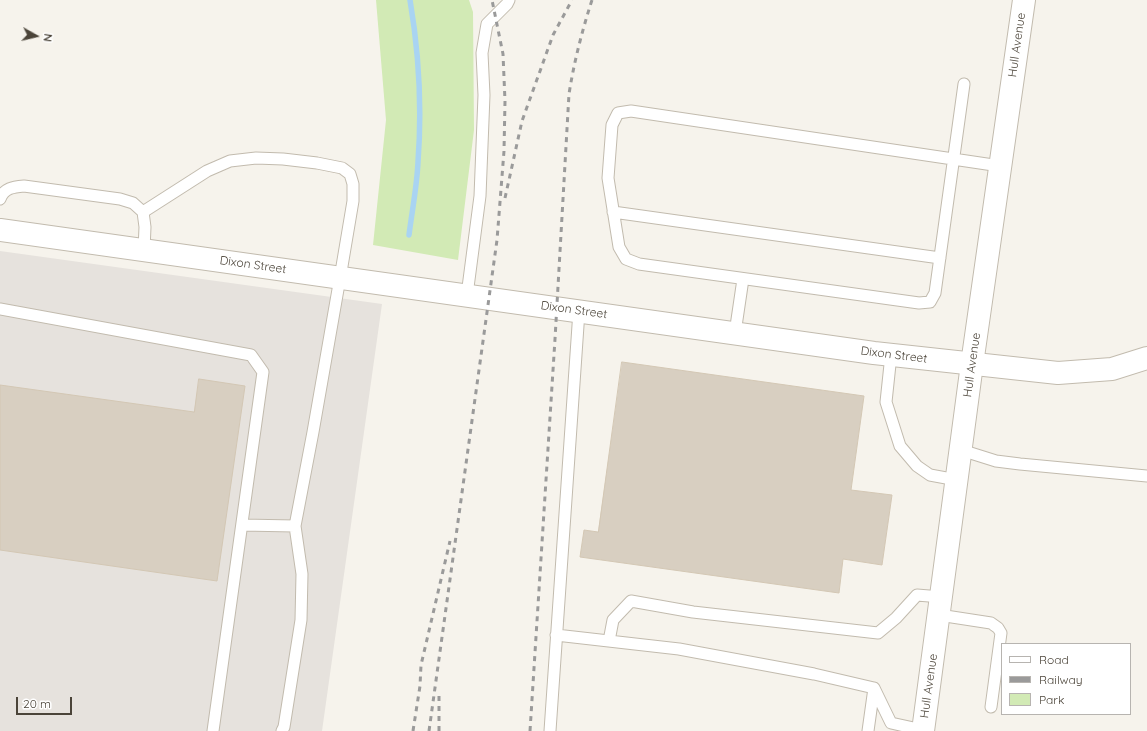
<!DOCTYPE html>
<style>
body{margin:0}
#map{position:relative;width:1147px;height:731px;overflow:hidden;background:#f6f3ec;font-family:Quicksand,sans-serif}
canvas{display:block}
.legend{position:absolute;left:1001px;top:643px;width:130px;height:72px;box-sizing:border-box;background:#fff;border:1px solid #b7b4b0;margin:0;padding:5px 7px;list-style:none;font-size:12px;color:#4b4439}
.legend li{display:flex;align-items:center;gap:8px;height:20px}
.legend b{width:20px;border:1px solid #b7b4b0}
.north{position:absolute;left:16px;top:16px;width:40px;height:40px;-webkit-text-stroke:3px #fff;paint-order:stroke;rotate:98deg;font-size:11px;font-weight:700;line-height:16px;text-align:center;color:#4b4439}
.north::after{content:'';display:block;margin:auto;width:14px;height:18px;background:#4b4439;clip-path:polygon(50% 0,100% 100%,50% 72%,0 100%)}
.scale{position:absolute;left:16px;top:697px;width:56px;height:18px;box-sizing:border-box;border:2px solid #4b4439;border-top:0;padding-left:5px;font-size:12px;line-height:14px;white-space:nowrap;color:#4b4439;-webkit-text-stroke:3px #fff;paint-order:stroke}
</style>
<div id="map">
<canvas width="1147" height="731"></canvas>
<ul class="legend">
<li><b style="height:5px;background:#fff"></b>Road</li>
<li><b style="height:5px;background:#9a9a9a"></b>Railway</li>
<li><b style="height:11px;background:#d2eab5"></b>Park</li>
</ul>
<div class="north">N</div>
<div class="scale">20 m</div>
</div>
<script>
const context = document.querySelector('canvas').getContext('2d');
context.lineJoin = 'round';
function fillPath(path, color) { context.fillStyle = color; context.fill(path, 'evenodd'); }
function trace(path, color, width, dash) { context.strokeStyle = color; context.lineWidth = width; context.lineCap = dash ? 'butt' : 'round'; context.setLineDash(dash || []); context.stroke(path); }
function label(font, color, halo, rows, align = 'center') {
  context.font = font + ' Quicksand,sans-serif'; context.lineWidth = 3; context.setLineDash([]); context.textBaseline = 'middle'; context.strokeStyle = halo; context.fillStyle = color; for (const [text, x, y, turn = 0] of rows) {
    context.save(); context.translate(x, y); context.rotate((+turn || 0) * Math.PI / 180); context.textAlign = isNaN(turn) ? turn : align; if (halo) context.strokeText(text, 0, 0); context.fillText(text, 0, 0); context.restore();
  }
}
const industrial = new Path2D(`
 M0 251 382 304 322 731H0Z`);
const green = new Path2D(`
 M376 0H469L473 12 474 130 458 260 373 245 386 120Z`);
const stream = new Path2D(`
 M409 235C412 211 417 186 418 162 422 108 419 53 410 0`);
const building = new Path2D(`
 M622 362 864 396 851 490 892 495 882 565 843 559 839 593 580 557 584 530 598 532Z
 M199 379 245 386 217 581 0 550V385L194 412Z`);
const service = new Path2D(`
 M964 84 935 293 930 302 919 303 639 264 626 259 619 247 608 178 612 125 618 113 631 111 953 159 1000 166
 M0 199C4 188 13 187 24 186L120 199 133 203 143 212 145 227 144 250
 M143 212 207 171 230 161 256 158 283 159 317 163 342 168 350 174 353 184V201L340 278 313 432 295 526 302 574 301 620 284 727 282 731
 M613 212 940 258
 M467 295 480 196 484 95 482 53 487 24 507 4 509 0
 M0 309 251 355 263 372 213 731
 M735 333 743 279
 M891 355 886 402 900 446 917 466 930 475 957 480
 M961 450 996 461 1020 464 1147 476
 M242 525 295 526
 M939 615 991 623 998 628 1001 633 991 707
 M556 635 679 649 814 674 874 688 891 723 923 730
 M609 641 613 620 631 601 693 612 878 633 896 618 917 595 941 597
 M550 731 579 311
 M868 731 874 688`);
const minor = new Path2D(`
 M923 731 972 364 1024 0`);
const tertiary = new Path2D(`
 M0 230 874 353 1058 373 1112 369 1147 358`);
const rail = new Path2D(`
 M505 198 522 121 553 35 572 0
 M413 731 420 686 421 665 450 541
 M429 731 497 240 504 151 505 101 503 54 492 0
 M439 731V694
 M530 731 555 339 569 94C574 62 582 31 592 0`);
const streetNames = [
 ["Hull Avenue",1017,45,-82],
 ["Dixon Street",253,265,8],
 ["Dixon Street",574,310,8],
 ["Dixon Street",894,355,7],
 ["Hull Avenue",972,365,-82],
 ["Hull Avenue",929,686,-82]
];
fillPath(industrial, '#e6e2dd');
fillPath(green, '#d2eab5');
trace(stream, '#a9d4f2', 5.5);
fillPath(building, '#d8cfc1');
trace(building, '#d3c7b4', 1);
trace(service, '#c2bbae', 13);
trace(minor, '#c2bbae', 24);
trace(tertiary, '#c2bbae', 24);
trace(service, '#fff', 11);
trace(minor, '#fff', 22);
trace(tertiary, '#fff', 22);
trace(rail, '#9a9a9a', 3, [5, 5]);
label('12px', '#4b4439', '#fff', streetNames);
</script>
